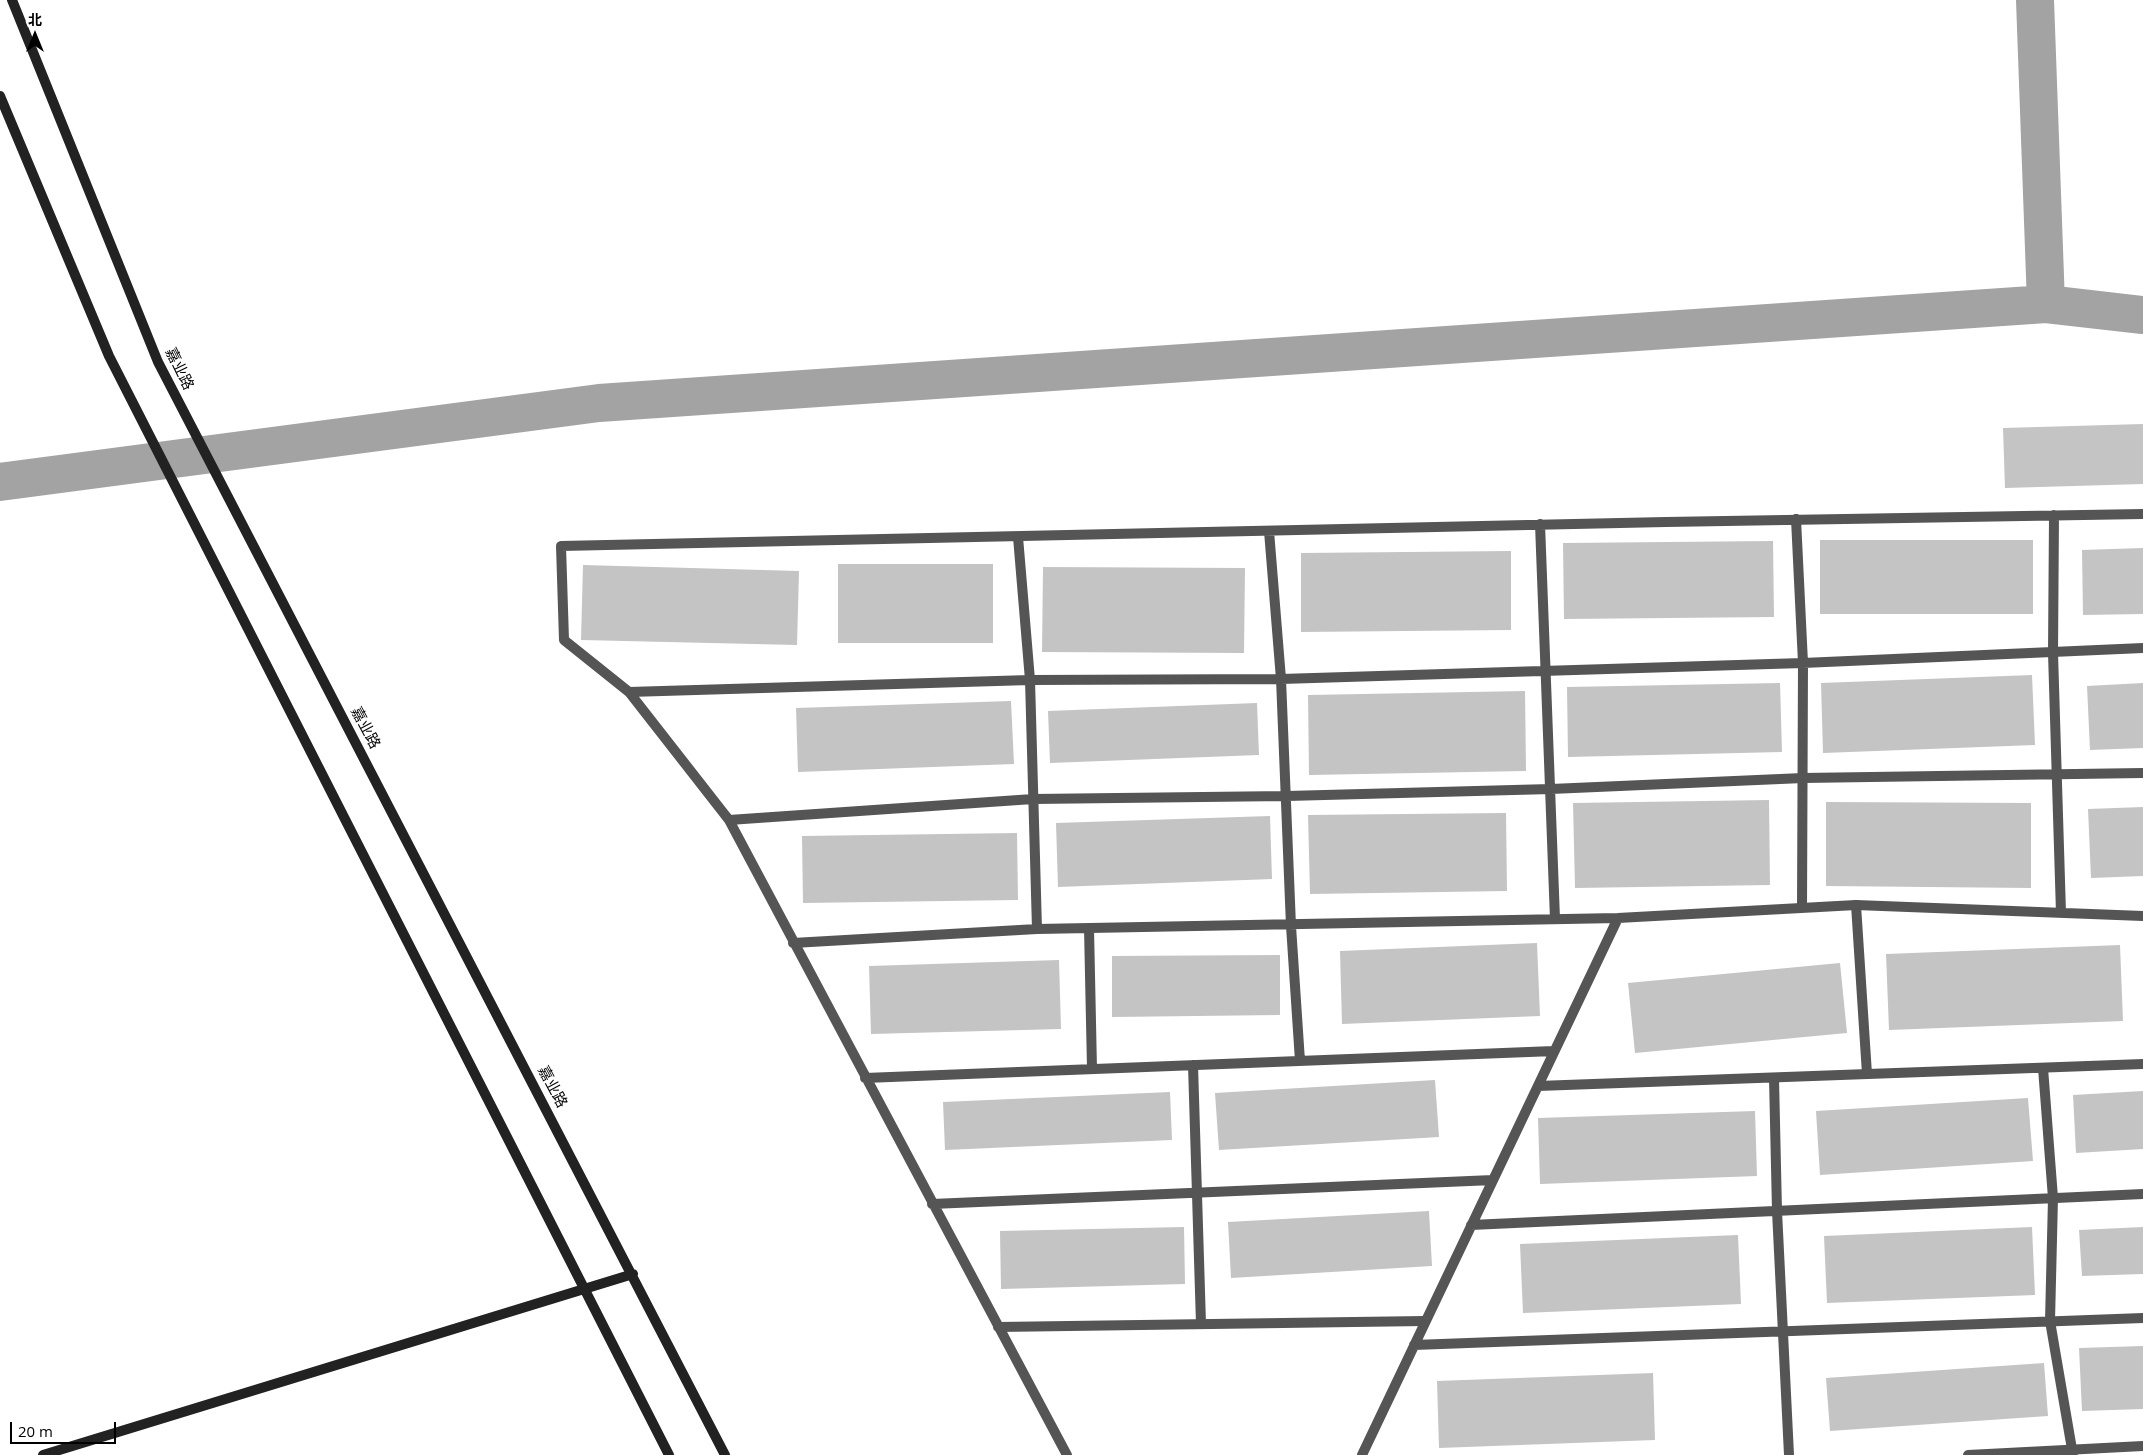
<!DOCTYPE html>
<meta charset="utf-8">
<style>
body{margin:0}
#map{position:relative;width:2143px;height:1455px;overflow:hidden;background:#fff;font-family:"Open Sans","Noto Sans SC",sans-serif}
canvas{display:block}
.north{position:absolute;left:10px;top:10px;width:50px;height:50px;-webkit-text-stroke:4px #fff;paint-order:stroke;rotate:0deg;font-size:14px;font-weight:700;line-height:20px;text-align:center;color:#000}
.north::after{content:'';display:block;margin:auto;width:18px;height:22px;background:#000;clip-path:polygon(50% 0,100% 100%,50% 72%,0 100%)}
.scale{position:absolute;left:10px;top:1422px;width:106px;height:22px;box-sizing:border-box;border:2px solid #000;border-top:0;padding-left:6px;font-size:15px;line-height:18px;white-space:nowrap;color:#000;-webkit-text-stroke:4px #fff;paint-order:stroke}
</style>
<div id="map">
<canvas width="2143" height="1455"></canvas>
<div class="north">北</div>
<div class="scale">20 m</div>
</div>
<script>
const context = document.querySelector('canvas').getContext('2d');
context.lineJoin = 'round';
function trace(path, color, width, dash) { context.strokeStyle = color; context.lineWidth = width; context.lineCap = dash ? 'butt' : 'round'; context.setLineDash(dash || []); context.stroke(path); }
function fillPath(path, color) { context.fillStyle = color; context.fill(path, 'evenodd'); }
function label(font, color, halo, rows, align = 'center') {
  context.font = font + ' "Open Sans","Noto Sans SC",sans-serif'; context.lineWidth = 4; context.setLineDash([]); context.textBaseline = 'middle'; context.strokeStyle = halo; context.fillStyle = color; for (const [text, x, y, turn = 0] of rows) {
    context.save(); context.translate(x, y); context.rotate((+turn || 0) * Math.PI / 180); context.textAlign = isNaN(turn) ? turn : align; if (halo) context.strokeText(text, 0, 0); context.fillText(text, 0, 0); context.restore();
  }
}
const canal = new Path2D(`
 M2035 0 2046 304 2143 315
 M0 482 599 403 2046 304`);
const building = new Path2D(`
 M2143 424V484L2005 488 2003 428Z
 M1820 540H2033V614H1820Z
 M1773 541 1774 617 1564 619 1563 543Z
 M2143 548V614L2083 615 2082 550Z
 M1511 551V630L1301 632V553Z
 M838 564H993V643H838Z
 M583 565 799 571 797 645 581 640Z
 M1043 567 1245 568 1244 653 1042 652Z
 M2032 675 2035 745 1823 753 1821 683Z
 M1780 683 1782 752 1568 757 1567 687Z
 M2143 683V748L2090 750 2087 686Z
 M1525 691 1526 771 1309 775 1308 695Z
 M1011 701 1014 764 798 772 796 708Z
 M1257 703 1259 755 1050 763 1048 711Z
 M1769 800 1770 885 1575 888 1573 803Z
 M1826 802 2031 803V888L1826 886Z
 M2143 807V876L2091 878 2088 809Z
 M1506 813 1507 891 1310 894 1308 815Z
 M1270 816 1272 879 1058 887 1056 823Z
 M1017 833 1018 900 803 903 802 836Z
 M1537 943 1540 1016 1342 1024 1340 951Z
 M2120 945 2123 1021 1889 1030 1886 954Z
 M1280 955V1015L1112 1017V956Z
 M1059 960 1061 1029 871 1034 869 966Z
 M1840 963 1847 1033 1635 1053 1628 983Z
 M1435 1080 1439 1137 1219 1150 1215 1093Z
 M2143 1091V1149L2076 1153 2073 1095Z
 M1170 1092 1172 1140 945 1150 943 1102Z
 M2028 1098 2033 1161 1820 1175 1816 1111Z
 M1755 1111 1757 1176 1540 1184 1538 1118Z
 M1429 1211 1432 1266 1231 1278 1228 1222Z
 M1184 1227 1185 1284 1001 1289 1000 1231Z
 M2032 1227 2035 1295 1827 1303 1824 1236Z
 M2143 1227V1274L2082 1276 2079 1230Z
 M1738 1235 1741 1304 1523 1313 1520 1244Z
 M2143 1346V1409L2082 1411 2079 1348Z
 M2044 1363 2048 1416 1830 1431 1826 1378Z
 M1653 1373 1655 1440 1439 1448 1437 1381Z`);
const lane = new Path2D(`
 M2054 515 2053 653 2061 913
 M1796 519 1803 663 1802 908
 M1540 524 1555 919
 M1269 531 1281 679 1291 926 1300 1061
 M1018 537 1030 680 1037 929
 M629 692 1030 680 1281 679 1803 663 2143 648
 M729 820 1033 799 1287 796 1551 789 1803 778 2143 773
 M1089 928 1092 1069
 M793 943 1037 929 1618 918
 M1193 1065 1201 1324
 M2043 1068 2053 1198 2050 1321 2073 1455
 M865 1078 1554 1051
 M1774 1078 1777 1211 1789 1455
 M1538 1086 2143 1064
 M932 1204 1493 1180
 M1471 1225 2143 1194
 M1414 1345 2143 1318
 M1067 1455 729 820 629 692 564 640 561 546 1666 522 2143 514
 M1362 1455 1618 918 1856 905 2143 916
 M1968 1455 2143 1446`);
const street = new Path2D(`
 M1856 905 1867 1074
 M998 1327 1425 1321`);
const secondary = new Path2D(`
 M12 0 158 362 725 1455
 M0 96 109 356 669 1455
 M43 1455 633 1274`);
const streetNames = [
 ["嘉业路",179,369,64],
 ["嘉业路",365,728,62],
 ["嘉业路",552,1087,62]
];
trace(canal, '#a3a3a3', 38);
fillPath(building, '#c4c4c4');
trace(lane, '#555', 10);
trace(street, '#555', 10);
trace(secondary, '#222', 10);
label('15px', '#000', '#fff', streetNames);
</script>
